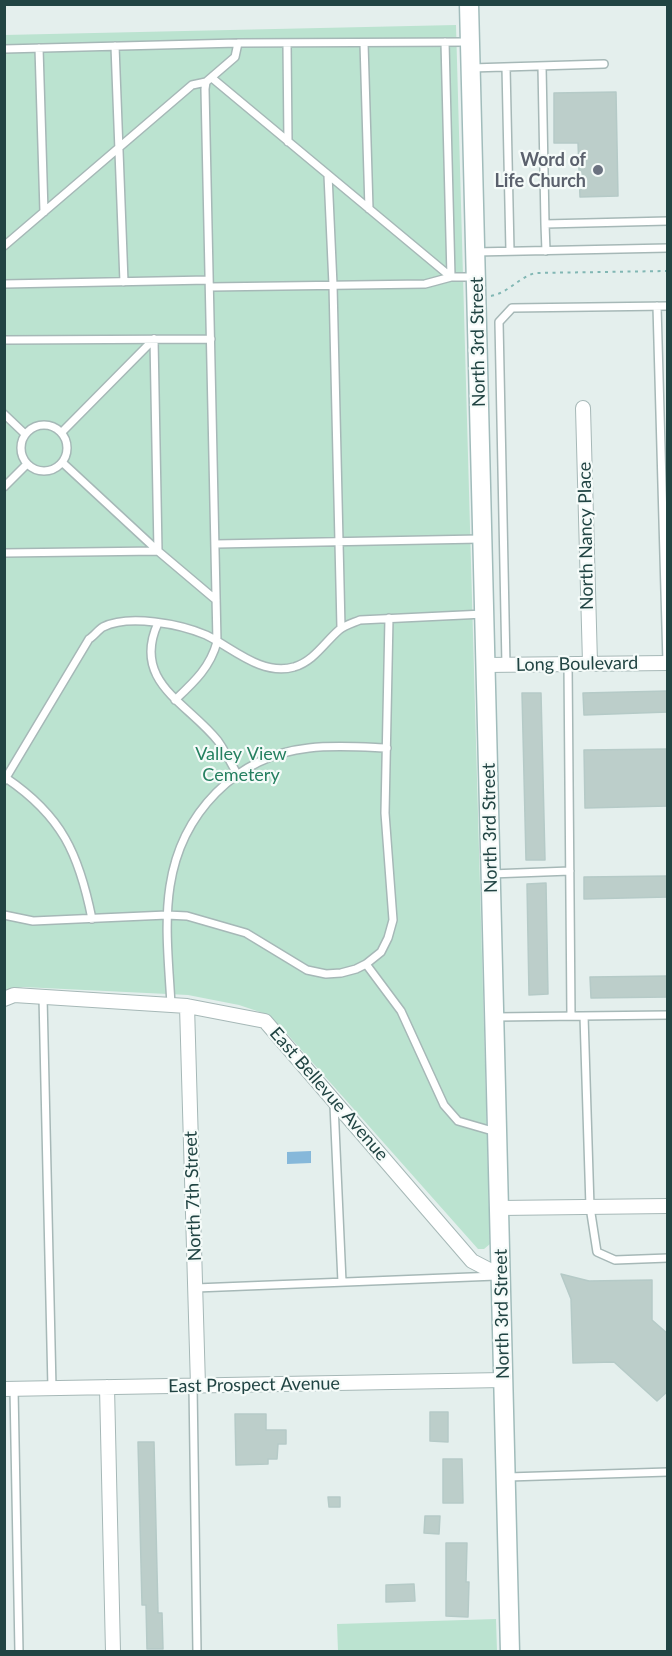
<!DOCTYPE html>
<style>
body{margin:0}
#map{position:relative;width:672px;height:1656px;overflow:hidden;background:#e4efed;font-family:Lato,sans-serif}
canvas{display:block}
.frame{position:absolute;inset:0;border:6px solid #214443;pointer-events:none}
</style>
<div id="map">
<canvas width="672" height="1656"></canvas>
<div class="frame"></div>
</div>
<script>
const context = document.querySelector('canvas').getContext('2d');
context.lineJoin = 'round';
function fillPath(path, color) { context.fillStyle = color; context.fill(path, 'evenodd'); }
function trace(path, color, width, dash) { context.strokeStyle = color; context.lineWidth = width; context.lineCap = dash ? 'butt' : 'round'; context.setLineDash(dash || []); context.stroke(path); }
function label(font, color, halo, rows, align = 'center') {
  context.font = font + ' Lato,sans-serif'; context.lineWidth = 4.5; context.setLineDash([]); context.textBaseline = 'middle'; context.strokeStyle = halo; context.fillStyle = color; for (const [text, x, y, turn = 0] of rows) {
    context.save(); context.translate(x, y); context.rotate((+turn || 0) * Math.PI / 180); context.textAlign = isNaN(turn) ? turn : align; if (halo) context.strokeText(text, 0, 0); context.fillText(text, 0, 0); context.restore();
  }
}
const green = new Path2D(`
 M456 25 490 1244 484 1249H478L281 1027 263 1013 239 1005 188 995 23 987 5 991 4 35Z
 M496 1619 497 1651H338L337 1624Z`);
const water = new Path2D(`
 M311 1151V1163L287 1164V1152Z`);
const building = new Path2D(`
 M616 92 618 196 580 197 578 143H554V93Z
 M668 691V712L584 715 583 693Z
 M522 693H541L545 860H526Z
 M668 749V806L585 808 584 750Z
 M668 876V897L584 899V877Z
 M546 883 548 994 529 995 527 884Z
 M668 976V997L591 998 590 977Z
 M561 1274 589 1281 652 1280V1320L668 1334V1391L657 1401 614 1362 573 1363 571 1299Z
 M430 1412H448V1442L430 1441Z
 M235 1414H266V1430H286V1444H278L277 1459H268V1464L236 1465Z
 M138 1442H154L158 1613H162L163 1649H147L146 1605H142Z
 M443 1459H462L463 1503H443Z
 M328 1497H340V1507H329Z
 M425 1516H440L439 1534 424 1533Z
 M446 1543H467L466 1582H469L468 1617 446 1616Z
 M414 1584 415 1601 386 1602V1585Z`);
const path = new Path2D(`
 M491 296C508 293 518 278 535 273L668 271`);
const lane = new Path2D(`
 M445 42 451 277
 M364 43 369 209
 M287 44 288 142
 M115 46 124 282
 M39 48 44 212
 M4 49 238 43 470 42
 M542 66 545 224
 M506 67 510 251
 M471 68 604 64
 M212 78 451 277
 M328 175 333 285 341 628
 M4 246 192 85 206 82
 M546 251 545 224 668 221
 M475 252 668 248
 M4 284 209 280
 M210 287 425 284 451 277H473
 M657 306 667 663
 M4 340 211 339
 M4 414 25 434
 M21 448a23 23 0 1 1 46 0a23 23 0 1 1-46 0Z
 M62 432 154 339
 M63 463 158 551 216 600
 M4 487 27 464
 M216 544 480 539
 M4 553 158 551 154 339
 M158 623C131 682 188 703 218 741 225 751 231 763 237 774
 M568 664 571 1016
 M506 665 499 322 512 308 668 306
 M175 700C193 683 210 668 217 642L205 89 206 82 235 57 238 43
 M6 778C62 816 79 854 92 919
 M4 781 89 639C94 636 98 630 103 627 129 614 180 624 206 635 233 648 261 676 294 667 314 661 324 643 339 630 345 625 353 623 360 620L484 614
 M491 874 570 871
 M4 915 33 921 167 915 187 916 246 933 307 970 326 974 341 973 356 969 366 964 381 952 388 938 393 920 385 813 389 618
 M366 964 401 1011 444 1105 458 1121 496 1132
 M43 997 52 1388
 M171 1005C169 966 164 925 170 886 181 814 235 756 309 748 335 745 362 747 387 748
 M584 1016 590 1207 597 1252 615 1260 668 1258
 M495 1017 668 1015
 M334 1105 342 1282
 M196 1288 496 1276
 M193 1386 197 1652
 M14 1389 19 1652
 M508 1477 668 1472`);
const street = new Path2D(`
 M583 408 590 663
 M486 665 668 663
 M4 999 14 995 187 1006 265 1021 472 1261 501 1276
 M187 1006 198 1386
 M500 1208 668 1206
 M107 1387 113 1652
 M4 1389 503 1380`);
const secondary = new Path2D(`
 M469 4 510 1652`);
const markers = [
 [598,170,6,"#6b7280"]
];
const worshipNames = [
 ["Word of",586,160],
 ["Life Church",586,181]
];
const streetNames = [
 ["North 3rd Street",478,342,-91],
 ["North Nancy Place",586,536,-91],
 ["Long Boulevard",577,664,-1],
 ["North 3rd Street",490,828,-91],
 ["East Bellevue Avenue",329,1094,49],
 ["North 7th Street",193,1196,-92],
 ["North 3rd Street",502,1314,-91],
 ["East Prospect Avenue",254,1385,-1]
];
const parkNames = [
 ["Valley View",241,754],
 ["Cemetery",241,775]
];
fillPath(green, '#bbe3d0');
fillPath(water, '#86b8da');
fillPath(building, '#bcceca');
trace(building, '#b5cac7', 1.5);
trace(lane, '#a6b8b7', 10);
trace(street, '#a6b8b7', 16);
trace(secondary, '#a1bcbb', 21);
trace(path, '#81b7b4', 2, [3, 4.5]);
trace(lane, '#fff', 7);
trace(street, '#fff', 14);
trace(secondary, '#fff', 18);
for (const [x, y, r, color] of markers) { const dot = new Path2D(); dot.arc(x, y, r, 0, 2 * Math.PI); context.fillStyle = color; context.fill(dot); trace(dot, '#f5fbf9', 2); }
label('bold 18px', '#5b616d', '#f5fbf9', worshipNames, 'right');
label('18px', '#214443', '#f5fbf9', streetNames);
label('18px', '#258060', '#f5fbf9', parkNames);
</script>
